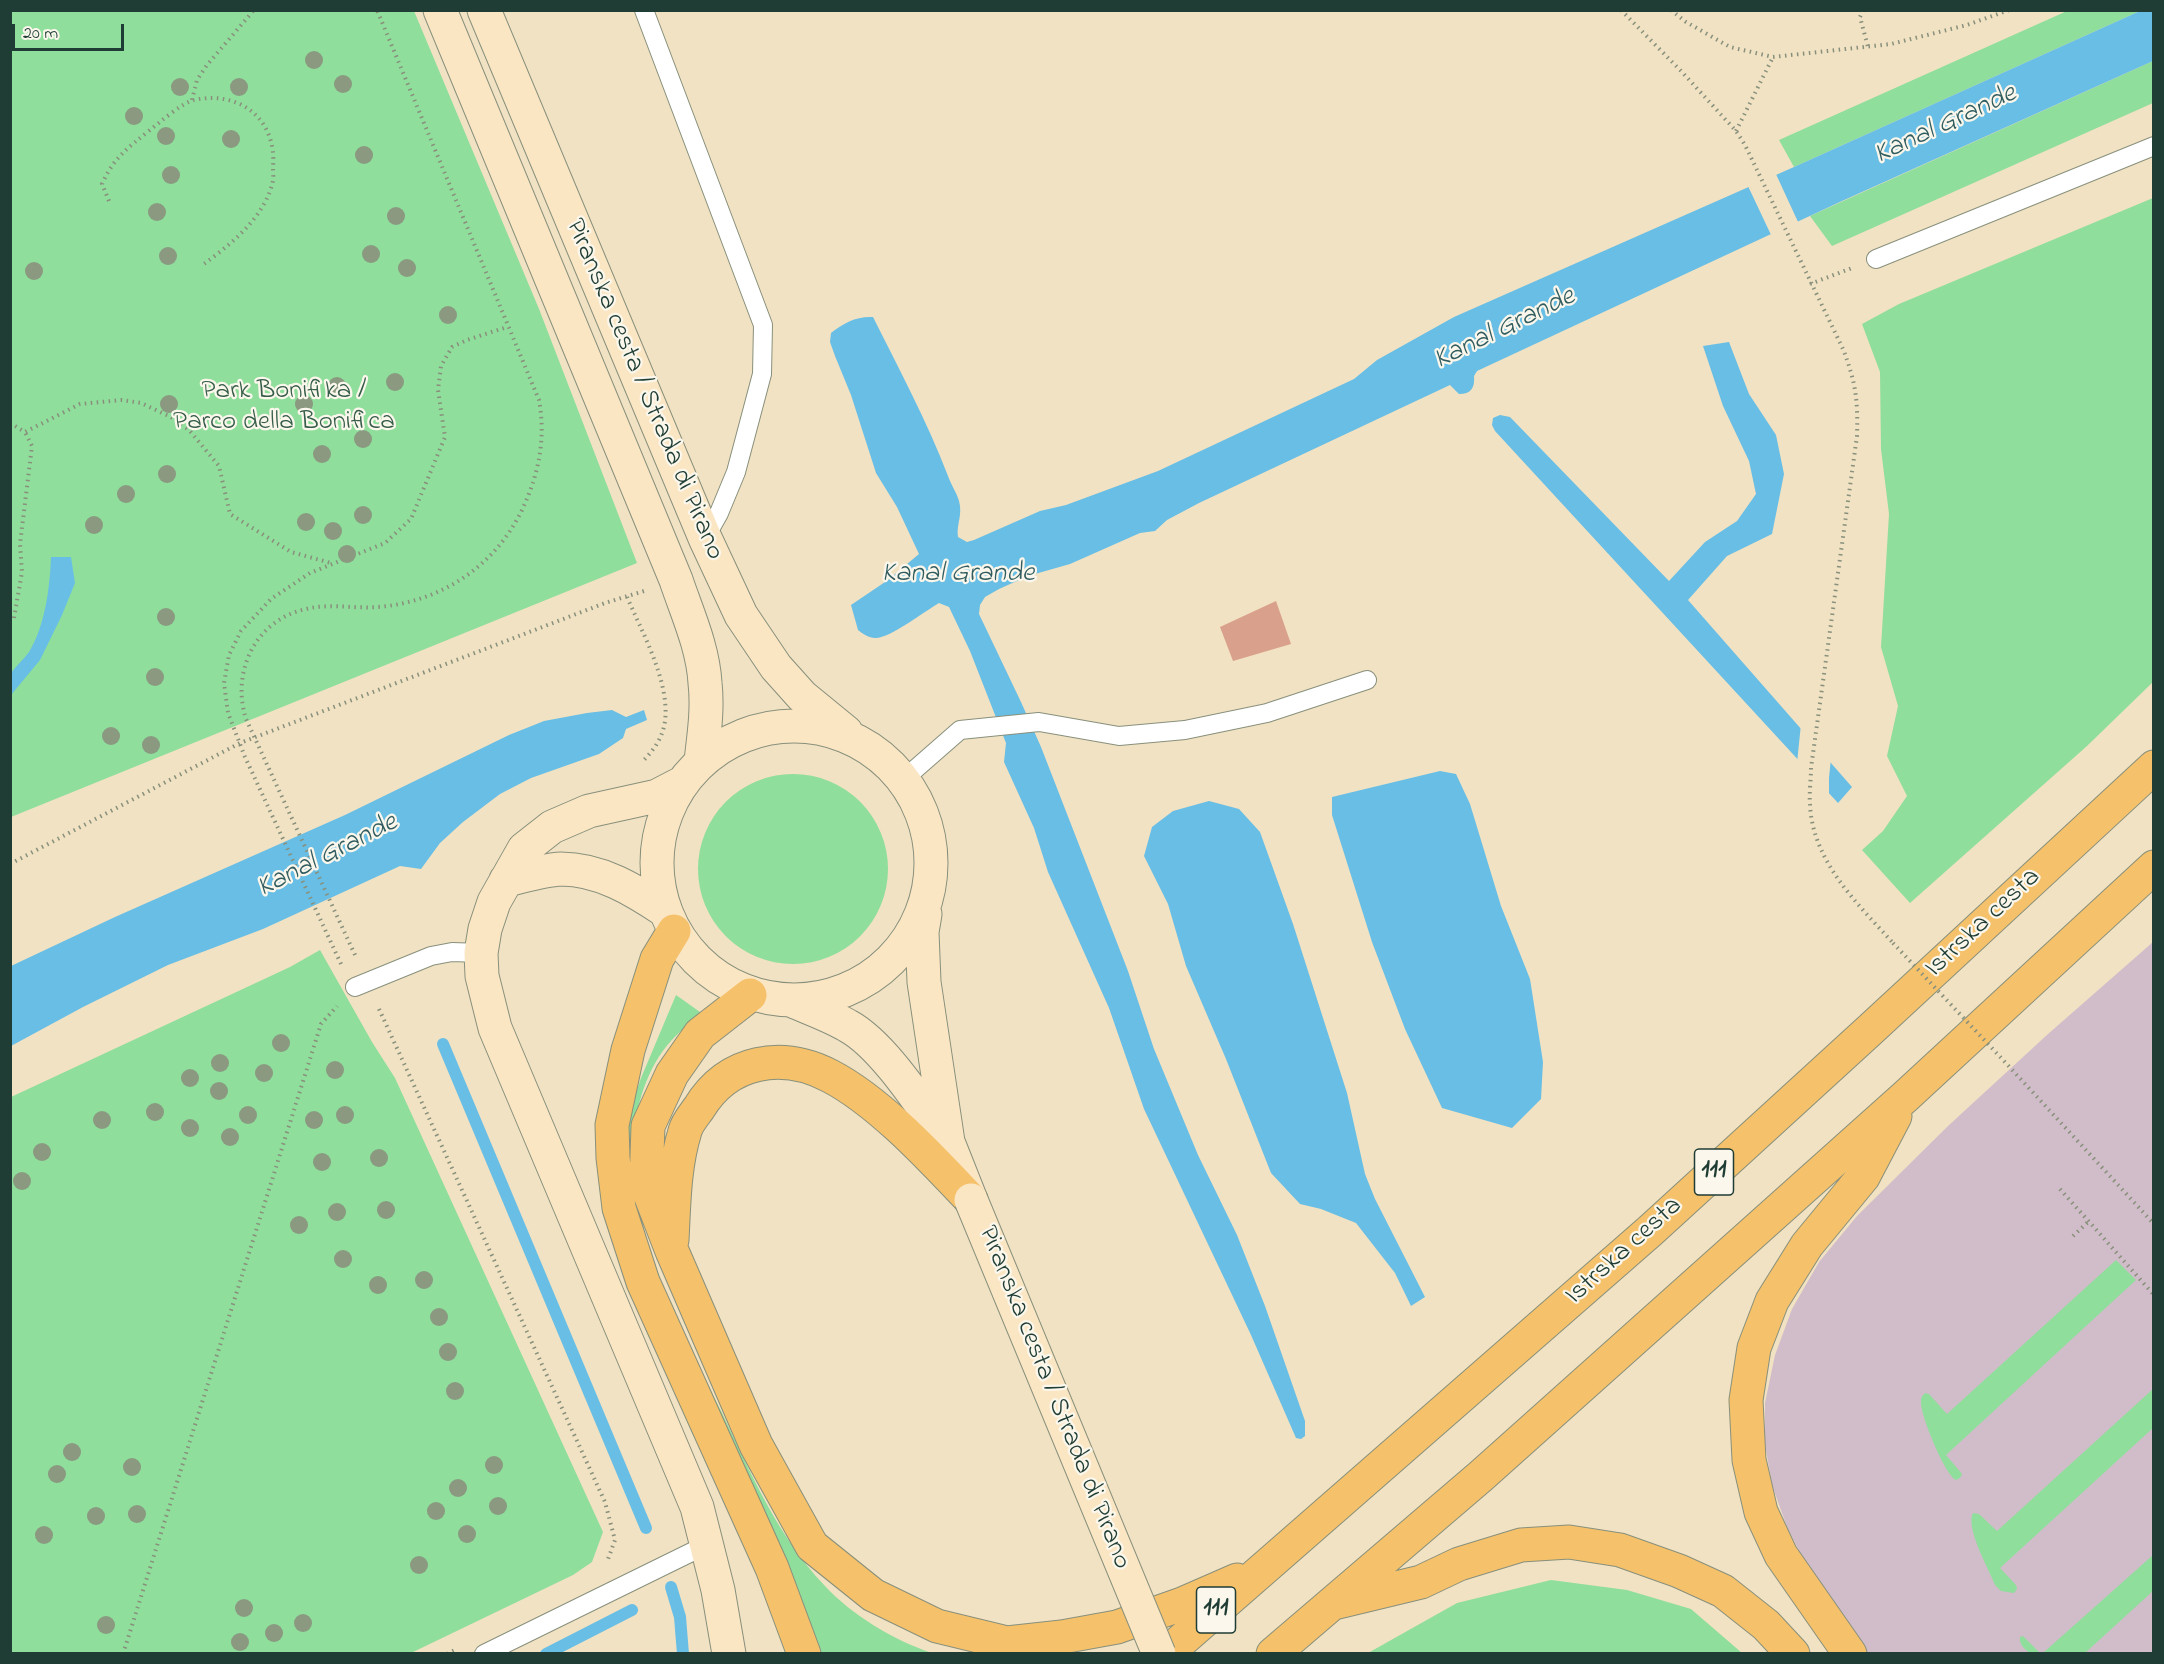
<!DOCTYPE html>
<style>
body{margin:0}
#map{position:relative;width:2164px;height:1664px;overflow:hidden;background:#f1e2c3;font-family:"Indie Flower",sans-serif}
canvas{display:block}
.frame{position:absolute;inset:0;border:12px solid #1f3d34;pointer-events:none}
.scale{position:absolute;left:12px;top:24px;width:112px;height:27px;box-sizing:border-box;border:3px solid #1f3d34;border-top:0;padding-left:8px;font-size:18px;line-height:21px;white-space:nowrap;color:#1f3d34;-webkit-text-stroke:4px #fbf7ec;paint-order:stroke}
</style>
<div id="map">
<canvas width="2164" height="1664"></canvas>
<div class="frame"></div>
<div class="scale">20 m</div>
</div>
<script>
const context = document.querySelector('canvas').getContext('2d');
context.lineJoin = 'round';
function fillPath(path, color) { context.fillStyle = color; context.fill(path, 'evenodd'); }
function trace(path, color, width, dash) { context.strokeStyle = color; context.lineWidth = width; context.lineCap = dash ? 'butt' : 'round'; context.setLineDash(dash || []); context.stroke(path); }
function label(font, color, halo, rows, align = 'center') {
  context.font = font + ' "Indie Flower",sans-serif'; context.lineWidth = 4.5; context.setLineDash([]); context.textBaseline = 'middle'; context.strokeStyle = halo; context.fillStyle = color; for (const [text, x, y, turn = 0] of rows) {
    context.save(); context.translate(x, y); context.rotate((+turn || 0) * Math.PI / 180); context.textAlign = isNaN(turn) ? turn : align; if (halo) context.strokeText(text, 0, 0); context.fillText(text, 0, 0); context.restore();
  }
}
const industrial = new Path2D(`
 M2153 942V1653L1866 1654 1810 1573 1787 1527 1772 1485 1765 1444V1403L1775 1355 1792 1309 1819 1262 1857 1216 1948 1126 2048 1034Z`);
const green = new Path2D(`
 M11 11H414L539 309 637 563 11 817Z
 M2067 11H2140L1794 167 1779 140Z
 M2153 61V103L1832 246 1810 216Z
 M2153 198V682L2087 746 1910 903 1862 850 1883 831 1907 796 1887 756 1898 706 1881 647 1889 514 1881 449 1880 372 1862 324 1899 304Z
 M698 869a95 95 0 1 1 190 0a95 95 0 1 1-190 0Z
 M320 950 372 1042 395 1078 603 1532 592 1562 573 1575 411 1653H11V1097L290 967Z
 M676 995 700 1012C691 1023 680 1031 671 1041 647 1067 635 1108 633 1142 628 1231 683 1332 721 1411 752 1475 776 1534 825 1586 852 1615 893 1640 932 1653H821L796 1590 732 1452 634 1220 625 1133 631 1107 641 1078Z
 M2116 1260 2136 1280 1946 1455 1962 1474 1960 1478 1956 1480C1945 1475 1920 1414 1921 1402 1921 1396 1922 1397 1925 1393L1929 1394 1947 1414Z
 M2153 1389V1428L2000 1568 2016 1585 2017 1589 2014 1593 2001 1591 1995 1585C1989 1569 1965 1528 1973 1513L1979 1514 1997 1531Z
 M2153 1555V1591L2085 1653H2043Z
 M1551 1580 1627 1590 1691 1609 1742 1653H1368L1457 1603Z
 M2023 1636 2040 1653H2030C2024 1649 2019 1644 2020 1637Z`);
const water = new Path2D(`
 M2140 11H2153V61L1842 201 1477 371 1474 376C1475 388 1471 394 1459 394L1450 385 1199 503 1167 520 1155 531 1140 533 1070 564 1028 576 999 589 985 597 980 605 979 614 1021 702 1041 747 1128 971 1154 1049 1198 1155 1237 1235 1265 1306 1305 1421V1436L1301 1439 1296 1438 1251 1335 1144 1109 1109 1008 1048 872 1034 828 1004 762 1006 743 970 651 949 607 939 603C925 611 889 639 875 638 869 638 863 634 858 630L851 605 888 580 919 554 897 507 876 473 851 395 835 356 830 342 831 333C843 323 857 316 873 317 899 369 927 421 948 476 951 485 957 493 959 501 963 515 956 525 958 537L967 542 974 540 1040 511 1066 505 1158 471 1354 379 1377 360 1454 317 1794 167Z
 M1729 342 1749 394 1776 435 1784 474 1772 534 1727 556 1688 600 1852 787 1838 803 1495 431 1492 425 1493 418 1500 415 1510 417 1669 581 1705 542 1737 521 1756 494 1749 461 1723 406 1703 346Z
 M51 557H71L75 583 62 615 40 660 11 695V673C16 666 24 659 29 652 45 626 50 587 51 557Z
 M612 710 626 717 644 710 647 720 626 729 623 738 599 754 531 778 500 794 463 822 440 843 421 869 400 866 263 929 168 965 83 1007 11 1046V966L115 917 345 815 509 735 544 721 587 713Z
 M1440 771 1456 774 1470 804 1501 906 1530 979 1543 1062 1541 1099 1512 1128 1442 1108 1405 1029 1372 942 1332 815V797Z
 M1209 801 1239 809 1260 832 1293 924 1347 1093 1365 1174 1375 1199 1425 1297 1411 1306 1395 1273 1356 1223 1321 1209 1300 1204 1271 1173 1226 1059 1186 966 1168 904 1144 856 1152 827 1173 811Z`);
const pier = new Path2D(`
 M1775 172 1799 224 1772 237 1747 184Z
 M1801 724 1831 758 1829 778V798L1797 763Z`);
const stream = new Path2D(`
 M443 1044 646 1528
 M671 1587 680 1617 683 1654
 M546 1654 632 1610`);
const building = new Path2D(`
 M1276 601 1291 644 1233 661 1220 627Z`);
const path = new Path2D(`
 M1621 10 1682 72 1736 131 1745 145 1843 349C1856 383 1858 400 1857 436L1811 768C1811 780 1809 793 1810 805 1813 862 1857 903 1893 943
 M1671 10 1686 22 1730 47 1773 57 1891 44 1967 25 2009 10
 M1863 10 1860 17 1868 47
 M192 100 197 80 207 65 254 10
 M1736 131 1773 57
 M109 201 102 184C114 157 128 148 150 130 159 123 183 102 194 100 241 90 277 120 273 167 273 172 274 179 272 185 262 220 229 246 201 266
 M1810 284 1852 268
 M10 423 25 432 80 404 122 400 141 403 171 417 189 430 219 466 230 514 291 552 331 563
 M627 597C642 632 670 682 665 721 663 737 654 750 643 761
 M14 618 22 572 20 544 32 446 25 432
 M10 864 240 743 605 603 644 591
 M355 955 246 719C231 672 255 620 306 609 329 603 354 609 378 607 441 602 495 566 522 510 539 474 546 438 539 400L377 10
 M341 964 245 757 228 713 224 683 229 655 241 631 271 599 310 573 385 543 411 519 445 437 438 390 441 366 452 347 467 340 507 327
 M379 1009 605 1502 615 1540 607 1562
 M2004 1061 2154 1224
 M2060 1189 2154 1295
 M2073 1236 2088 1222
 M123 1654 321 1024 337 1006
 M447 1654 457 1649`);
const lane = new Path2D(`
 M644 10 763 325 762 374 736 472 719 513 705 538
 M1876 259 2154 146
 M904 779 960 730 1039 722 1119 736 1185 730 1267 713 1367 680
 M355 987 431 956 452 952 481 953
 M484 1654 706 1545`);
const secondary = new Path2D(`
 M440 10 676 580C687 613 703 647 705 683 708 709 704 735 701 761
 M484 10 705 538 741 615 776 667 802 696 846 732
 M657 863a137 137 0 1 1 274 0a137 137 0 1 1-274 0Z
 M682 783 657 796 589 811 552 827 524 849 494 902 485 929 481 953 482 976 495 1028 697 1507 718 1590 729 1654
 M506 880C524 876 543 870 561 869 600 869 634 890 664 910
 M925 914 922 932 924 982 948 1142 971 1200
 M793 1001C811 1009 831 1016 848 1026 883 1045 921 1105 945 1138`);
const highway = new Path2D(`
 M674 931 657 959 628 1050 612 1125 613 1158 619 1208 643 1282 772 1568 804 1654
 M750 995 700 1034 672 1074 648 1126 646 1184 672 1251 756 1445 812 1546 873 1595 937 1626 1007 1643 1062 1637 1117 1627 1182 1604 1237 1580
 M672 1240C674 1203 674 1167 685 1131 687 1123 694 1115 699 1108 728 1060 782 1051 830 1076 880 1102 932 1159 971 1200
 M1334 1603 1421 1582 1459 1564 1521 1545 1569 1542 1620 1550 1679 1571 1723 1591 1766 1625 1793 1654
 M1166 1654 1650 1231 1871 1029 2154 767
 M1273 1654 1481 1476 1906 1096 2154 867
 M1850 1654 1781 1555 1761 1512 1749 1460 1746 1400 1754 1348 1772 1301 1807 1245 1863 1177 1895 1116`);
const pathBridge = new Path2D(`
 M1893 943 2004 1061`);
const secondaryBridge = new Path2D(`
 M971 1200 1159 1654`);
const trees = [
 [314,60],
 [343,84],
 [180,87],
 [239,87],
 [134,116],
 [166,136],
 [231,139],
 [364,155],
 [171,175],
 [157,212],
 [396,216],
 [371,254],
 [168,256],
 [407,268],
 [34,271],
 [448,315],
 [395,382],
 [337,386],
 [169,404],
 [304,404],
 [363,439],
 [322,454],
 [167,474],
 [126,494],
 [363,515],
 [306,522],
 [94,525],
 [333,531],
 [347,554],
 [166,617],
 [155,677],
 [111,736],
 [151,745],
 [281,1043],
 [220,1063],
 [335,1070],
 [264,1073],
 [190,1078],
 [219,1091],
 [155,1112],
 [248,1115],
 [345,1115],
 [102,1120],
 [314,1120],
 [190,1128],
 [230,1137],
 [42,1152],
 [379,1158],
 [322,1162],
 [22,1181],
 [386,1210],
 [337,1212],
 [299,1225],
 [343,1259],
 [424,1280],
 [378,1285],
 [439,1317],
 [448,1352],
 [455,1391],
 [72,1452],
 [494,1465],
 [132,1467],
 [57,1474],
 [458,1488],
 [498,1506],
 [436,1511],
 [137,1514],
 [96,1516],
 [467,1534],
 [44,1535],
 [419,1565],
 [244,1608],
 [303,1623],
 [106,1625],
 [274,1633],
 [240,1642]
];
const shields = [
 [1714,1172,39],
 [1216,1610,39]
];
const shieldNames = [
 ["111",1714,1172],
 ["111",1216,1610]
];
const streetNames = [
 ["Piranska cesta / Strada di Pirano",643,390,67],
 ["Istrska cesta",1984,924,-43],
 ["Istrska cesta",1625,1252,-42],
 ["Piranska cesta / Strada di Pirano",1053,1398,68]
];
const parkNames = [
 ["Park Bonifika /",284,393],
 ["Parco della Bonifica",284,424]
];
const waterNames = [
 ["Kanal Grande",1946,126,-25],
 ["Kanal Grande",1505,330,-26],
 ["Kanal Grande",958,575],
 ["Kanal Grande",328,857,-27]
];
fillPath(industrial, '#d1bdc9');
fillPath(green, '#8fde9c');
fillPath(water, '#68bee5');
fillPath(pier, '#f1e2c3');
trace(stream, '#68bee5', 12);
fillPath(building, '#d9a08b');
trace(lane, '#88907c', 20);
trace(secondary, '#88907c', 35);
trace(highway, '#88907c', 35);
trace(path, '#88907c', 4, [1.5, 4.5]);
trace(lane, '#fff', 18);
trace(secondary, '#fbe6c4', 33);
trace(highway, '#f5c16b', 33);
trace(secondaryBridge, '#88907c', 35, []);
trace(pathBridge, '#88907c', 4, [1.5, 4.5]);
trace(secondaryBridge, '#fbe6c4', 33);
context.fillStyle = '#8a9980';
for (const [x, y] of trees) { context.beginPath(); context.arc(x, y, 9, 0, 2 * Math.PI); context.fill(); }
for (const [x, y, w] of shields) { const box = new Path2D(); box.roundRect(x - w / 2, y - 23, w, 46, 4.5); context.fillStyle = '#fbf7ec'; context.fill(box); trace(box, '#1f3d34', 1.5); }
label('bold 26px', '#1f3d34', null, shieldNames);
label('27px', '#1f3d34', '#fbf7ec', streetNames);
label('27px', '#355d49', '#fbf7ec', parkNames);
label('italic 28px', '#315d60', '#fbf7ec', waterNames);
</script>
